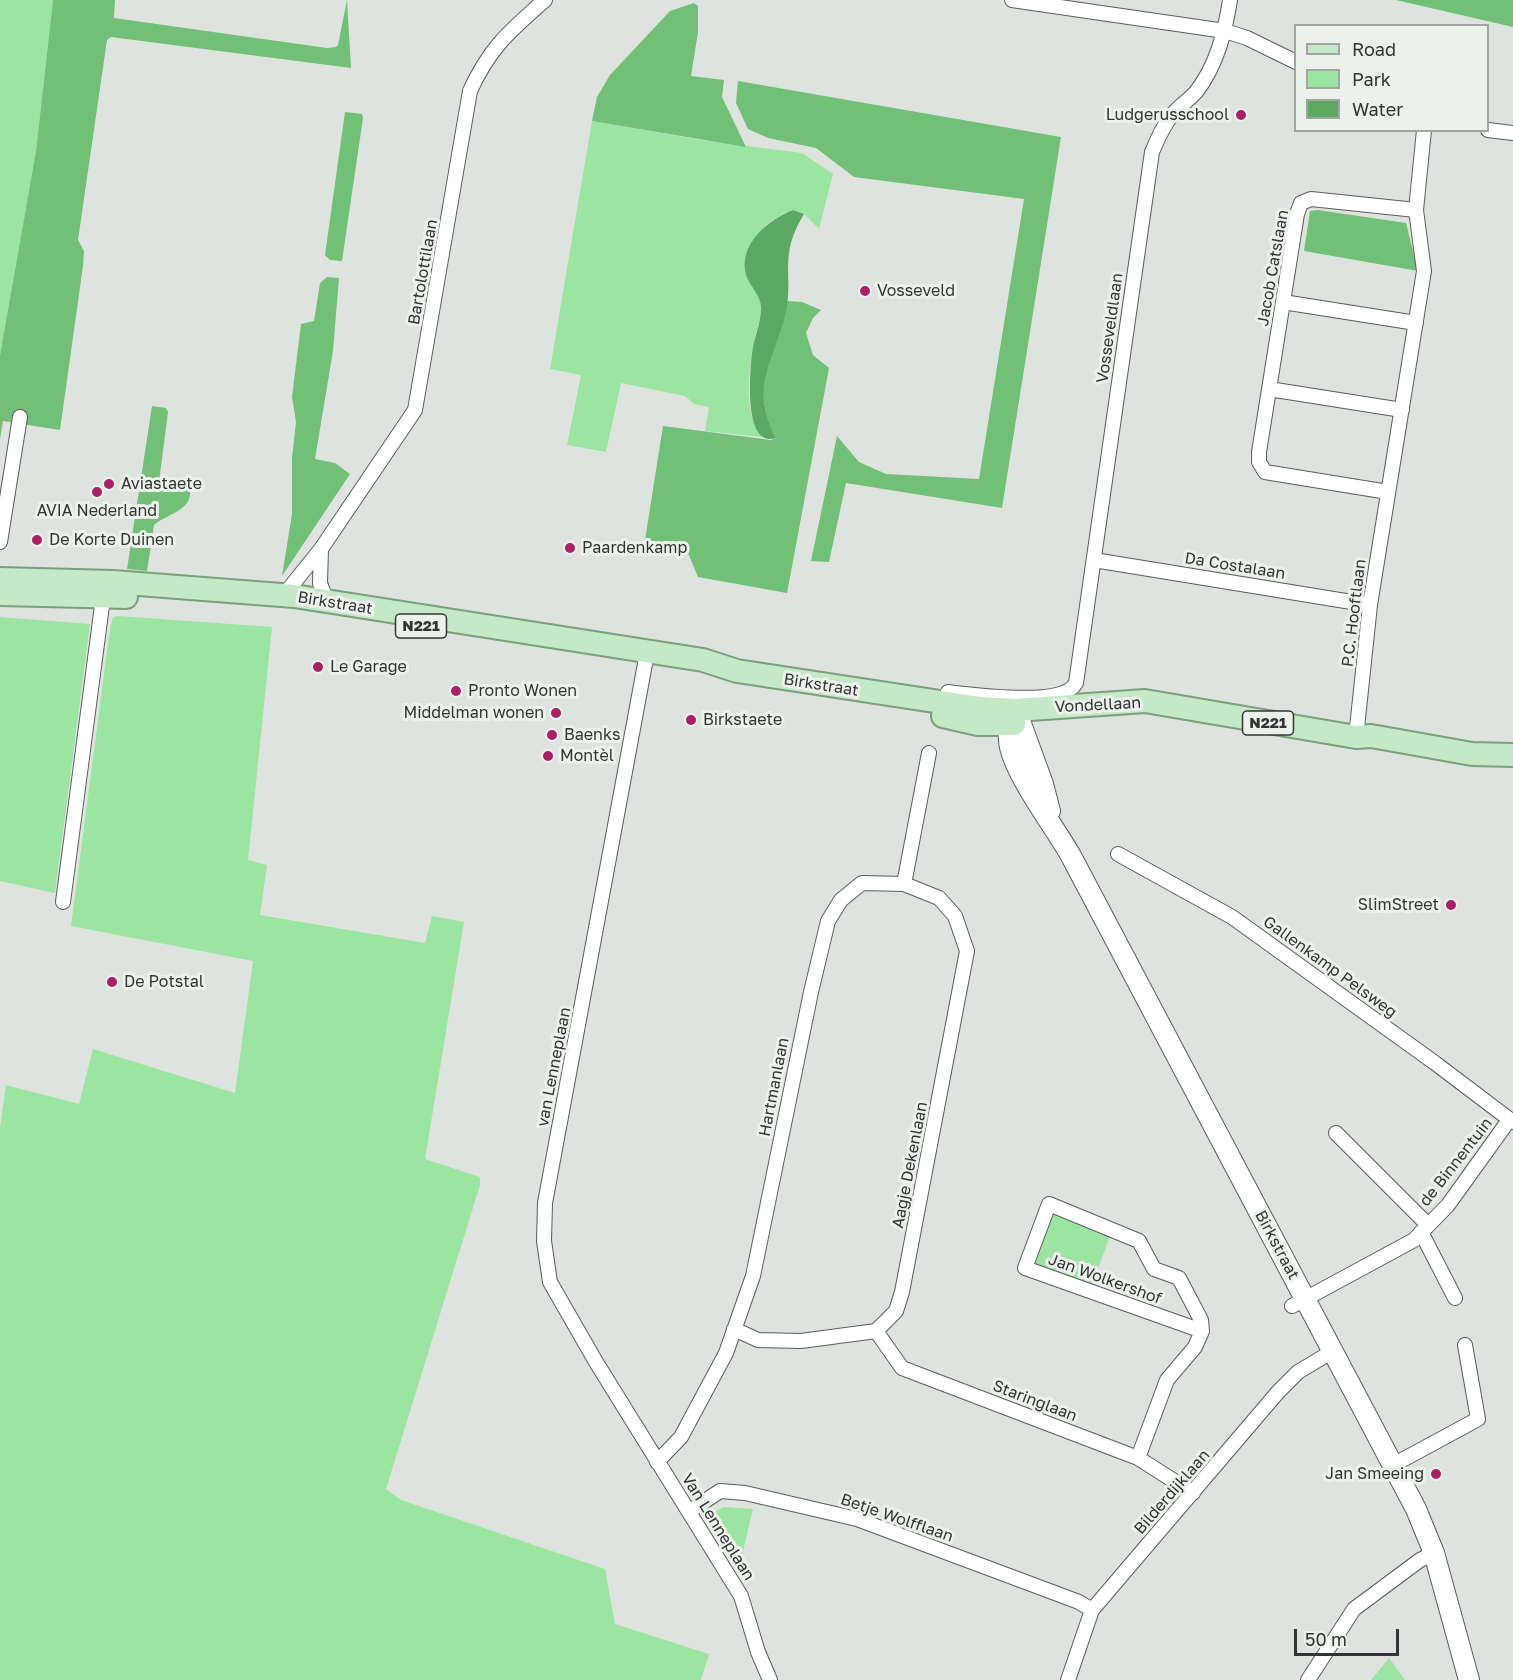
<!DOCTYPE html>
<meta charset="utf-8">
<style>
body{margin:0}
#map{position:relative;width:1513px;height:1680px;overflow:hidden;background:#dfe3df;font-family:"Golos Text",sans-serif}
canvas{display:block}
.legend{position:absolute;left:1294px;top:24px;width:195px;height:108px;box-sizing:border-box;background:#ecf1ec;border:2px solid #a2a6a2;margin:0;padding:8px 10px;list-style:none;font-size:18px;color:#333534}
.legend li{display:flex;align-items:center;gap:12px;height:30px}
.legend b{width:30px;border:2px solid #a2a6a2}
.scale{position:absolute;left:1294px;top:1629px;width:105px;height:27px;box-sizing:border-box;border:3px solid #333534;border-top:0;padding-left:8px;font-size:18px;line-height:21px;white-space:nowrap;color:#333534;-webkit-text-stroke:4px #ecf1ec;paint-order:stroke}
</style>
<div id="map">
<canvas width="1513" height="1680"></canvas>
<ul class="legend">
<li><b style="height:8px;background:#c5e8c7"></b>Road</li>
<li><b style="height:16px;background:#9ce4a1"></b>Park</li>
<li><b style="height:16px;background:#5ba862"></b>Water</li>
</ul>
<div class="scale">50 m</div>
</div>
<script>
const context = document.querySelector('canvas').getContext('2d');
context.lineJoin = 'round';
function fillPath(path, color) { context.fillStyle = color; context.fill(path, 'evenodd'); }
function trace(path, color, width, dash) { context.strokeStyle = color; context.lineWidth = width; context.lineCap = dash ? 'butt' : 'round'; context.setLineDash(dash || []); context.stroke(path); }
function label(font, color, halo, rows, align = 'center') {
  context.font = font + ' "Golos Text",sans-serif'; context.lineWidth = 6; context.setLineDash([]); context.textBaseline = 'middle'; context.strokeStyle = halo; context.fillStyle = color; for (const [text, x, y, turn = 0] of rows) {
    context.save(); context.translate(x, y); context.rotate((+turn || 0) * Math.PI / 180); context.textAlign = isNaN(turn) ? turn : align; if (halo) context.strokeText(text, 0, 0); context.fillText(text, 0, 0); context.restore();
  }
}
const green = new Path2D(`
 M0 0H53L36 151 0 355Z
 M592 121 707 141 802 153 833 174 819 229 804 214 793 210C754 225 754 239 747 276 751 284 758 292 760 301 763 312 758 326 755 338 749 367 742 412 762 437L705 431 709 407 694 404 685 396 621 383 606 452 567 445 581 375 550 369Z
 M118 616 272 627 248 860 267 865 260 915 425 943 432 916 464 922 425 1159 480 1177V1185L386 1489 401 1500 605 1569 615 1624 709 1654 701 1680H0V1128L6 1085 79 1104 93 1049 235 1093 253 961 71 926 110 628 113 617Z
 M0 617 90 624 55 893 0 881Z
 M1051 1209 1112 1230 1091 1288 1032 1265Z
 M724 1507 753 1509 742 1555 732 1552 713 1521 717 1510Z
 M1389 1658 1405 1680H1371Z`);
const forest = new Path2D(`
 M53 0H115L114 18 327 48 336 47 338 45 347 0 351 68 111 37 107 40 79 233 78 240 84 251 83 266 60 430 3 421 0 439V355L36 151Z
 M1396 0H1513V27Z
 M694 3 698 6V32L691 76 724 80 722 97 746 147 592 121 597 97 610 75 670 11Z
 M738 81 1061 137 1002 508 846 483 829 562 811 561 837 436 859 462 886 474 979 479 1024 199 854 177 816 148 768 138 748 129 736 103Z
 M345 112 362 114 363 118 342 261 330 260 325 255Z
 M1318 210 1406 223 1418 271 1304 251 1310 211Z
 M327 277 339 278 333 351 315 459 335 463 350 474 282 576 292 514V458L296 422 292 397 301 324 314 321 320 283Z
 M787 301 802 302 821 310 813 318 806 333 813 355 829 368 787 593 698 577 685 546 645 540 663 426 771 440 776 438C746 381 780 354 787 301Z
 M152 406 166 408 168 412 159 482 176 481 189 486C196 510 168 513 154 525L147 571 127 569Z`);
const water = new Path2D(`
 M793 210 804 214C777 258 795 275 785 316 772 365 750 387 776 438 743 449 750 371 752 353 754 338 761 323 761 308 761 295 750 287 746 275 738 244 768 220 793 210Z`);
const street = new Path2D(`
 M1012 0 1225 31 1247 38 1296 62
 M1488 130 1513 133
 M1283 302 1416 323
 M1269 389 1402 410
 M1388 492 1265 472 1259 462V452L1297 214 1301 203 1311 199 1416 210
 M0 542 20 417
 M321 549 320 583 326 600
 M1094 560 1370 605
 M284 595 321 549 415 410 470 91C490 47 510 31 545 0
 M647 653 545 1203 544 1241 550 1282 596 1362 741 1596 758 1652 770 1680
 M948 692C973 695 1063 707 1076 683L1152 152C1158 138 1163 126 1172 115 1179 106 1189 100 1196 92 1217 65 1225 32 1230 0
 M1356 737 1370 605 1424 271 1416 210 1424 130
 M1118 854 1232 917 1435 1063 1513 1122
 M904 884 929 753
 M63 902 103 598 106 592
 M1336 1133 1428 1225
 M1421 1232 1455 1298
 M1292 1306 1414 1240 1448 1205 1509 1120
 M876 1331 902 1368 1138 1458 1193 1493
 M1138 1458 1167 1380 1195 1347 1202 1331 1025 1268 1049 1204 1139 1241 1154 1269 1179 1278 1201 1320 1202 1331
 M657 1462 681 1437 726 1353 753 1276 811 992 828 921 841 900 862 883 904 884 939 898 955 916 967 951 902 1292 896 1311 876 1331 801 1341 758 1340 734 1329
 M1393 1465 1478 1419 1465 1345
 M690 1511 720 1491 745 1493 857 1519 1079 1602 1092 1610
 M1068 1680 1092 1610 1278 1392 1298 1372 1333 1351
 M1308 1680 1354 1609 1420 1560 1434 1553`);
const secondary = new Path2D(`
 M1016 710 1043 784 1050 811
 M1016 711C1011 721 1007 735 1010 747 1017 778 1054 826 1071 856L1416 1509 1434 1553 1469 1680`);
const primary = new Path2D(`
 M0 579 113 582 294 596 703 660 737 671 980 708 1016 710 1145 701 1356 737 1371 736 1472 754 1513 755
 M0 594 126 597
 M943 716 978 724H1014`);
const markers = [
 [1241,115,6,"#a92065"],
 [865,291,6,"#a92065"],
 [109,484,6,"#a92065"],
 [97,492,6,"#a92065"],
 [37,540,6,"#a92065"],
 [570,548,6,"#a92065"],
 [318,667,6,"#a92065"],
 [456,691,6,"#a92065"],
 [556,713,6,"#a92065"],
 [691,720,6,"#a92065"],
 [552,735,6,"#a92065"],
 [548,756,6,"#a92065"],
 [1451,905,6,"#a92065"],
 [112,982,6,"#a92065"],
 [1436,1474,6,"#a92065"]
];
const shields = [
 [421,626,51],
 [1268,723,51]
];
const shieldNames = [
 ["N221",421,626],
 ["N221",1268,723]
];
const poiNames = [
 ["Ludgerusschool",1229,115,"right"],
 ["Vosseveld",877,291],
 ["Aviastaete",121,484],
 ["AVIA Nederland",97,511,"center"],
 ["De Korte Duinen",49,540],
 ["Paardenkamp",582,548],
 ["Le Garage",330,667],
 ["Pronto Wonen",468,691],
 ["Middelman wonen",544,713,"right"],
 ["Birkstaete",703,720],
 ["Baenks",564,735],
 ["Montèl",560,756],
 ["SlimStreet",1439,905,"right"],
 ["De Potstal",124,982],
 ["Jan Smeeing",1424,1474,"right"]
];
const streetNames = [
 ["Jacob Catslaan",1273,268,-80],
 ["Bartolottilaan",423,272,-80],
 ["Vosseveldlaan",1110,328,-82],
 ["Da Costalaan",1235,566,9],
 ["Birkstraat",335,603,9],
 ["P.C. Hooftlaan",1354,613,-83],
 ["Birkstraat",821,685,9],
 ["Vondellaan",1098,705,-3],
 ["Gallenkamp Pelsweg",1330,967,36],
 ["van Lenneplaan",554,1067,-79],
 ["Hartmanlaan",774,1087,-79],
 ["de Binnentuin",1456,1162,-52],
 ["Aagje Dekenlaan",910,1165,-79],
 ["Birkstraat",1277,1245,62],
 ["Jan Wolkershof",1105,1279,20],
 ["Staringlaan",1035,1401,21],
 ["Bilderdijklaan",1172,1492,-49],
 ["Betje Wolfflaan",897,1518,19],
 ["Van Lenneplaan",718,1527,58]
];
fillPath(green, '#9ce4a1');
fillPath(forest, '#72c078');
fillPath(water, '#5ba862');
trace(street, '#5a5d5a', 16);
trace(secondary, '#5a5d5a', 22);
trace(primary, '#79a07b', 26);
trace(street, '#fff', 14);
trace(secondary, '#fff', 20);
trace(primary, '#c5e8c7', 22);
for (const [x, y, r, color] of markers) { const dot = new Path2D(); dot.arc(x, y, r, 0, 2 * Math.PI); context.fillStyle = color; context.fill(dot); trace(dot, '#ecf1ec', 2); }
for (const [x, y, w] of shields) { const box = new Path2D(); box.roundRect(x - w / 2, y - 12, w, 24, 4.5); context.fillStyle = '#ecf1ec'; context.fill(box); trace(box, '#333534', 1.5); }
label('bold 15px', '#333534', null, shieldNames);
label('16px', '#333534', '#ecf1ec', poiNames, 'left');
label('16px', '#333534', '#ecf1ec', streetNames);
</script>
